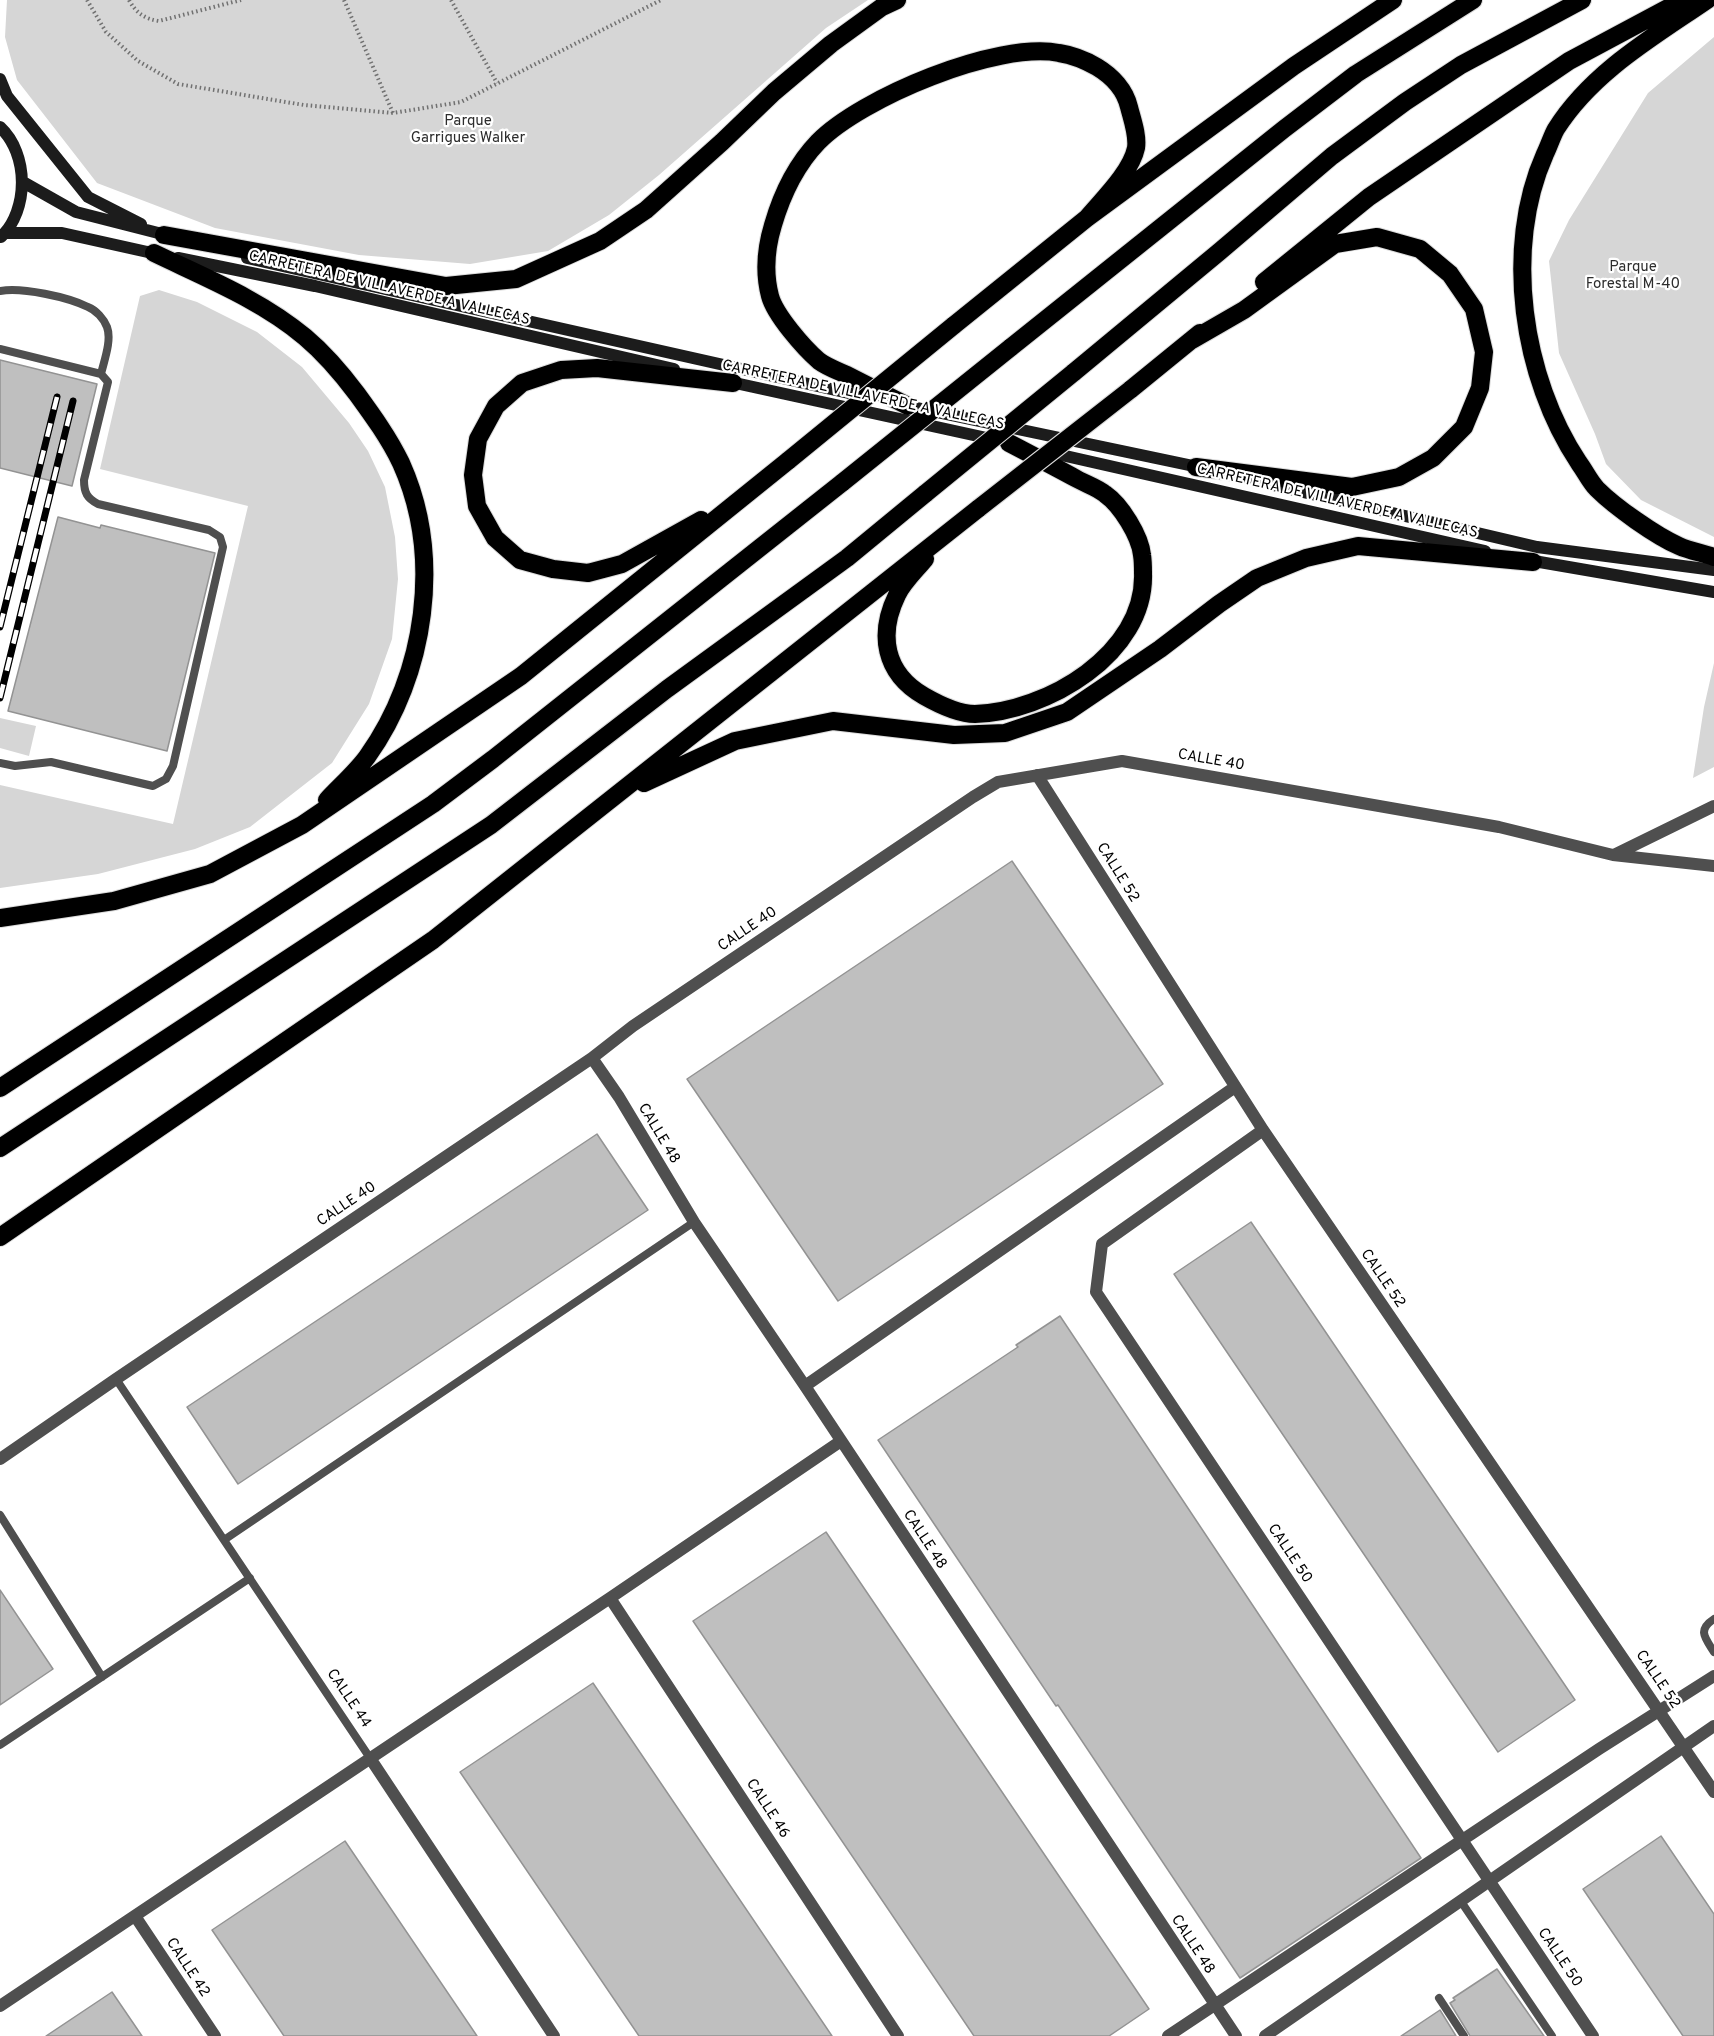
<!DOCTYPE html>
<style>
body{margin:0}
canvas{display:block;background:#fff}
</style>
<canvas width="1714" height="2036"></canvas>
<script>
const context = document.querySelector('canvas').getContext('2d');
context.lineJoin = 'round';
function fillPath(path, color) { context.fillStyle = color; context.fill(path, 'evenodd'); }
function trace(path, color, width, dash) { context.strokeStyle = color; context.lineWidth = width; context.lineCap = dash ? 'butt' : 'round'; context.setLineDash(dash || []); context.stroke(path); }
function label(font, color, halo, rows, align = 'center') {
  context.font = font + ' Overpass,sans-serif'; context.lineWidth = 4.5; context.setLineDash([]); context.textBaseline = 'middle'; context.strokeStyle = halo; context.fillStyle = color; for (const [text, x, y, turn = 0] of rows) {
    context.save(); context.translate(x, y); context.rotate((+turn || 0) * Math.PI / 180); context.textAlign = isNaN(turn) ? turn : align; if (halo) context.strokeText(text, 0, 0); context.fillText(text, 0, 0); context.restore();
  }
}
const green = new Path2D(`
 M7 0H868L826 28 659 175 609 215 548 251 470 264 359 255 215 228 97 183 17 80 5 37Z
 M1714 37V537L1641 500 1606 464 1595 434 1559 353 1549 261 1569 220 1648 93Z
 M159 290 197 302 257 332 302 367 349 423 368 451 385 487 395 537 398 579 392 639 369 704 332 763 250 827 195 849 98 874 0 888V785L173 824 248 506 100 469 140 296Z
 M1714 663V767L1693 778 1704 707Z
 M0 718 36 726 29 756 0 748Z`);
const building = new Path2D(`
 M0 360 97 384 72 486 0 468Z
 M58 517 100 528 101 525 215 553 167 751 8 711Z
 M1012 861 1163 1084 838 1301 687 1079Z
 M597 1134 648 1210 238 1484 187 1407Z
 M1251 1222 1575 1700 1498 1752 1174 1274Z
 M1060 1316 1421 1858 1240 1978 1058 1705 1056 1706 878 1440 1018 1347 1016 1345Z
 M826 1532 1149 2009 1109 2036H974L693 1621Z
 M0 1590 53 1669 0 1705Z
 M593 1683 832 2036H639L460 1772Z
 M1661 1836 1714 1914V2036H1683L1583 1889Z
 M345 1841 477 2036H284L212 1930Z
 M1497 1969 1544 2036H1470L1450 2003 1455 2000 1453 1998Z
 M112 1992 142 2036H46Z
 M1440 2010 1456 2036H1401Z`);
const path = new Path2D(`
 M87 0 106 32 138 61 178 84 304 105 393 113 461 102 661 0
 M129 0C136 13 145 19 159 21L241 0
 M344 0 393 113
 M451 0 497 83`);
const lane = new Path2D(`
 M0 291C22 287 68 297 88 307 96 310 104 319 107 327 112 340 104 361 101 374
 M0 349 101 374 108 382 84 480C84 493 87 498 98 504L209 530 220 537 223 547 173 766 166 779 153 786 51 762 15 766 0 763
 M116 1379 370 1758
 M0 1515 102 1677
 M224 1540 694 1222
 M1714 1619C1697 1630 1705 1638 1714 1652
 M0 1745 250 1578
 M1460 1900 1552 2036
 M1439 1998 1464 2036`);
const street = new Path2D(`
 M1037 775 1263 1130 1714 1792
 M1614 855 1714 806
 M592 1058 619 1097 694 1222 805 1386 1236 2036
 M1263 1130 1102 1244 1096 1292 1593 2036
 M805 1386 1235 1087
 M0 1459 116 1379 592 1058 633 1026 973 797 998 782 1122 761 1499 827 1613 855 1714 866
 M610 1598 898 2036
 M370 1758 554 2036
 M135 1916 215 2036
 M0 2006 610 1598 841 1441
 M1168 2036 1599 1749 1714 1676
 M1265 2036 1714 1726`);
const secondary = new Path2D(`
 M0 79 7 96 88 197 141 224
 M0 127C29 154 29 210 1 237
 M23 182 76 212 170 236
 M6 233H62L161 255
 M178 258 315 286 674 369
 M247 258 871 398
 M726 381 996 440
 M903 405 1203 468
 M1048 452 1485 551
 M1269 484 1537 547 1714 570
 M1528 560 1714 592`);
const highway = new Path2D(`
 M1707 0C1653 37 1592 72 1556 129 1552 136 1549 146 1545 154 1503 248 1522 378 1579 463 1585 471 1590 482 1597 489 1615 507 1656 536 1679 546 1690 551 1703 553 1714 557
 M164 235 446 286 516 279 600 241 646 210 722 142 774 92 831 44 882 7 897 0
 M154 253C206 278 261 300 305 337 324 353 342 374 357 394 373 416 389 438 401 463 443 556 426 675 367 757 356 772 340 786 327 800
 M1264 282 1369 197 1569 61 1683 0
 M953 326 1087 218 1294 66 1393 0
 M1192 340 1244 310 1335 244 1377 237 1420 249 1450 274 1474 309 1484 352 1480 388 1464 427 1433 458 1399 477 1352 487 1196 467
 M1010 348 1284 129 1356 74 1473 0
 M1073 373 1219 252 1332 156 1405 102 1461 65 1582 0
 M1130 390 1200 333
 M908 406C888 396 867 385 847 375 838 371 827 367 819 361 804 348 775 315 770 296 764 273 766 248 773 225 782 194 795 166 818 142 861 98 997 41 1059 53 1072 55 1085 60 1097 67 1112 76 1125 90 1129 107 1132 119 1138 135 1136 148 1131 172 1103 199 1087 218
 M701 520 622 564 588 573 553 569 520 560 495 538 477 506 473 475 478 439 496 406 522 383 561 370 597 368 733 383
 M925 559C916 570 903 582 897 595 878 634 884 673 924 696 938 704 958 714 975 714 1046 712 1146 654 1143 573 1143 567 1143 561 1142 555 1140 536 1121 505 1105 494 1098 488 1086 484 1077 479 1055 467 1032 455 1009 443
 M644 783 735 741 833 721 954 735 1005 733 1067 712 1160 649 1219 604 1257 578 1306 558 1358 546 1533 562
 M0 918 114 901 210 874 302 825 521 676 789 460
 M0 1088 433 804 493 759 843 482
 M0 1148 491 825 667 689 847 558 926 493
 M0 1237 433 940 979 508`);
const rail = new Path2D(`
 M0 627 57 397
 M0 698 73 401`);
const highwayBridge = new Path2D(`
 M789 460 953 326
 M843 482 1010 348
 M926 493 1073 373
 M979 508 1130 390`);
const parkNames = [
 ["Parque",468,122],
 ["Garrigues Walker",468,139],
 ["Parque",1633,268],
 ["Forestal M-40",1633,285]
];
const streetNames = [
 ["CARRETERA DE VILLAVERDE A VALLECAS",389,289,13],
 ["CARRETERA DE VILLAVERDE A VALLECAS",863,396,12],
 ["CARRETERA DE VILLAVERDE A VALLECAS",1337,502,13],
 ["CALLE 40",1211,761,10],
 ["CALLE 52",1117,873,58],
 ["CALLE 40",748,930,-34],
 ["CALLE 48",658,1134,59],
 ["CALLE 40",347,1205,-34],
 ["CALLE 52",1382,1279,56],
 ["CALLE 48",924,1540,57],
 ["CALLE 50",1289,1554,56],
 ["CALLE 52",1657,1680,56],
 ["CALLE 44",348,1699,56],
 ["CALLE 46",767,1809,57],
 ["CALLE 48",1192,1945,57],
 ["CALLE 50",1559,1958,56],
 ["CALLE 42",187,1968,57]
];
fillPath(green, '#d6d6d6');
fillPath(building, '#bfbfbf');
trace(building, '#939393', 1.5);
trace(highway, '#dbdbdb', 20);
trace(path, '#717171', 4, [1.5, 3]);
trace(lane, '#4f4f4f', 8);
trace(street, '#4f4f4f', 12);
trace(secondary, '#1c1c1c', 12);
trace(highway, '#000', 18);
trace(rail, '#000', 7);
trace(rail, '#fff', 4.5, [14]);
trace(highwayBridge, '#dbdbdb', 20, []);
trace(highwayBridge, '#000', 18);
label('15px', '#2d2d2d', '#fff', parkNames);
label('15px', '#000', '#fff', streetNames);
</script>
